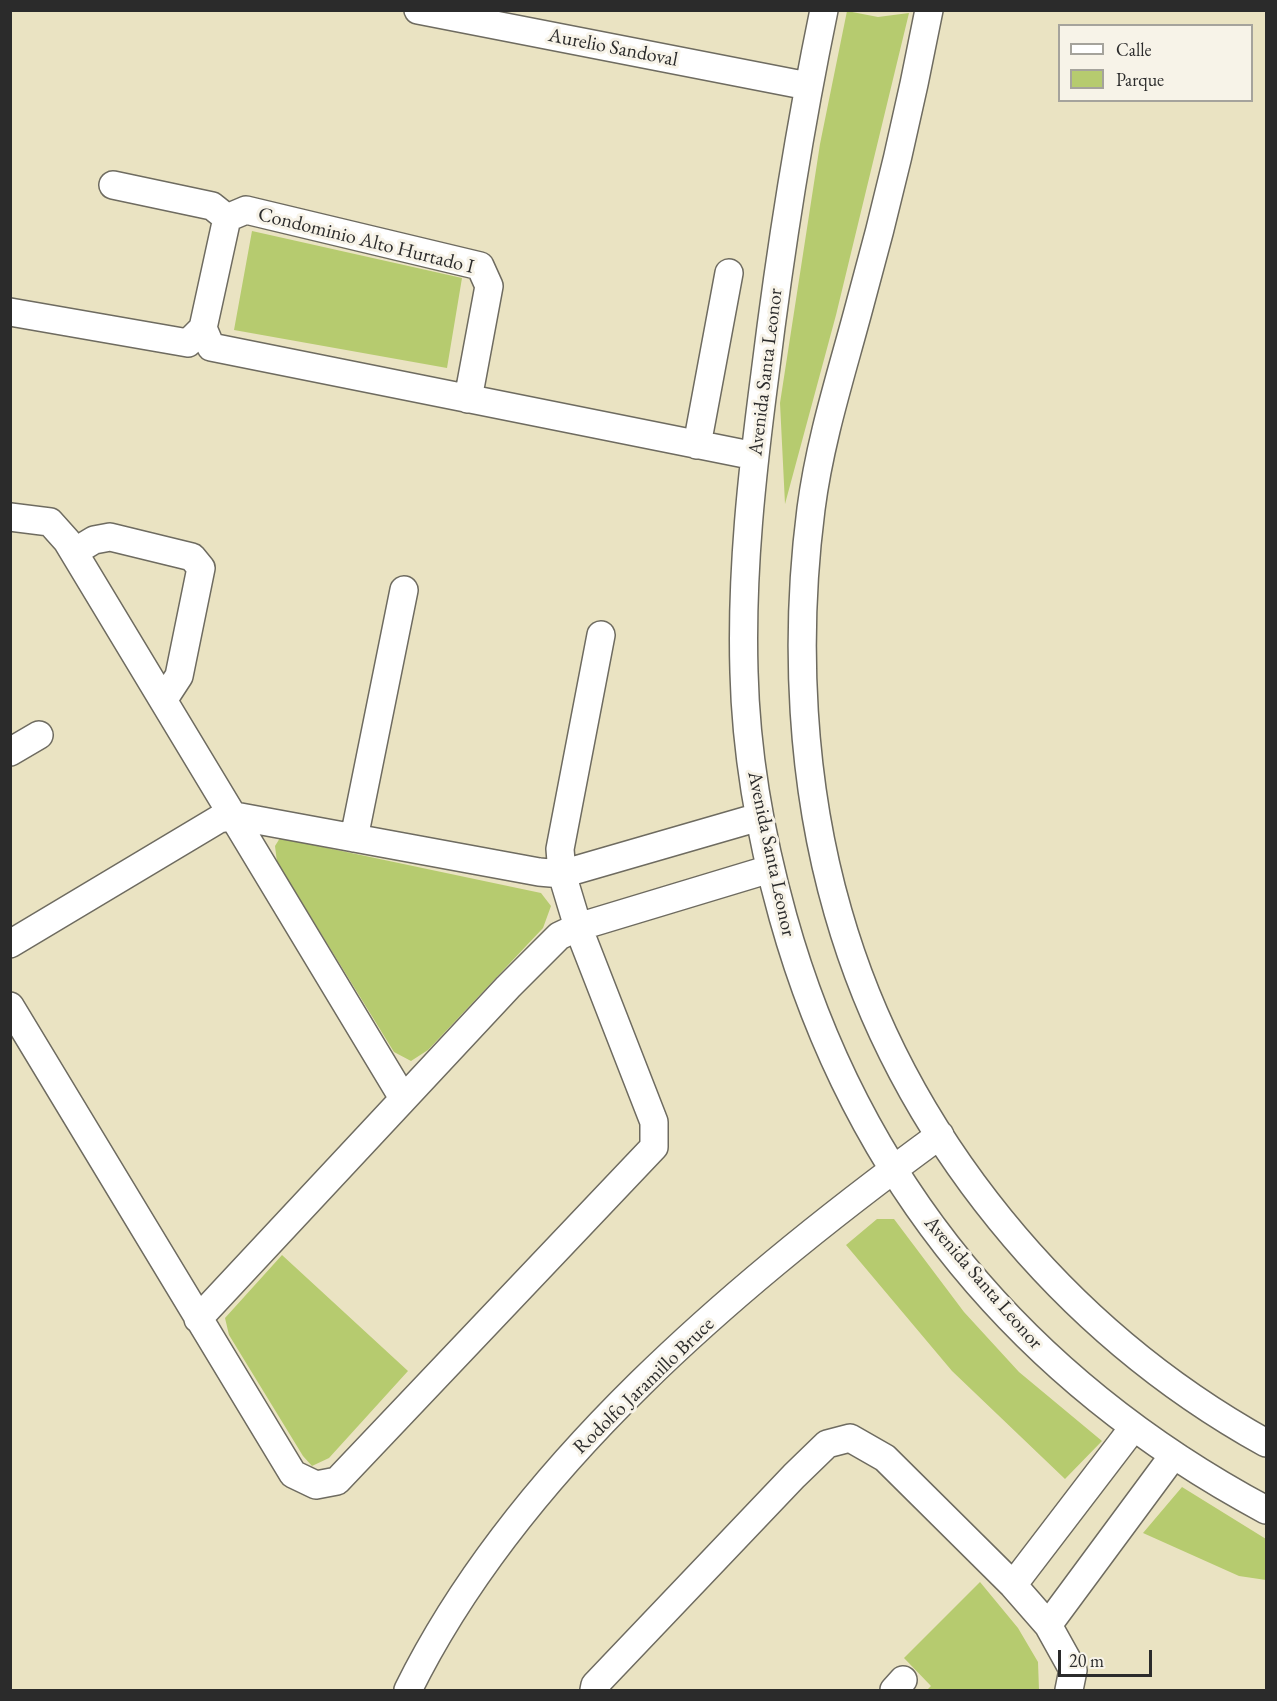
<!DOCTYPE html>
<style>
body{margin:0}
#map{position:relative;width:1277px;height:1701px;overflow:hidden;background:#eae3c2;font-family:"EB Garamond",serif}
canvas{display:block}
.frame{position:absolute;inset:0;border:12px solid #2b2b2b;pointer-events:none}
.legend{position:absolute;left:1058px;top:24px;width:195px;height:78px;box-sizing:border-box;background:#f7f3e8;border:2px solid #a5a39c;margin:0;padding:8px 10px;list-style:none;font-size:18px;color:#2b2b2b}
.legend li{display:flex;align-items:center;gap:12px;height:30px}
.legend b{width:30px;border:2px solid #a5a39c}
.scale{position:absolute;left:1058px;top:1650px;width:94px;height:27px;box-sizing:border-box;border:3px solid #2b2b2b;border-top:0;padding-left:8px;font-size:18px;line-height:21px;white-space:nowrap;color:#2b2b2b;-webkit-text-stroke:4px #f7f3e8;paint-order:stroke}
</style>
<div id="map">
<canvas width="1277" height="1701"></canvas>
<div class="frame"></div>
<ul class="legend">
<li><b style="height:8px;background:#fff"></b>Calle</li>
<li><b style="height:16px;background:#b6cb6f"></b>Parque</li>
</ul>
<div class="scale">20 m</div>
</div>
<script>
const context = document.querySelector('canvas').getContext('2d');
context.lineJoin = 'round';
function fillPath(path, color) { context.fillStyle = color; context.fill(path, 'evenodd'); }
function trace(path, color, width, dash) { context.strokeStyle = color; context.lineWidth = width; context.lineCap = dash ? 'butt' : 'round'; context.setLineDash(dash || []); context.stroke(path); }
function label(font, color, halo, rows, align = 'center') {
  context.font = font + ' "EB Garamond",serif'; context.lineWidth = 6; context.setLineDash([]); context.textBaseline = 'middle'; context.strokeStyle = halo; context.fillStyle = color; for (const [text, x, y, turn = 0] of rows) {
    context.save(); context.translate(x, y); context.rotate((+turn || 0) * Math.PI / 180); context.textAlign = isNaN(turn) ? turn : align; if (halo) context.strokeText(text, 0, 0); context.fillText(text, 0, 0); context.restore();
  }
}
const green = new Path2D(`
 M847 11 878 17 909 13 836 315 785 504 780 403 820 144Z
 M252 231 462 278 447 368 234 330Z
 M280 838 541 893 551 906 543 928 428 1050 411 1061 394 1052 277 862 275 846Z
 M877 1219H894L964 1312 1019 1372 1102 1441 1065 1479 952 1371 846 1245Z
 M282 1255 408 1371 329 1458 312 1466 303 1456 229 1335 225 1318Z
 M1182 1487 1266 1539V1580L1239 1576 1143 1533Z
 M980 1582 1018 1628 1038 1662 1039 1690H927L931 1686 904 1658Z`);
const street = new Path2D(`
 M418 10 808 86
 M824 10C799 131 780 252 765 374 752 473 741 572 744 672 746 755 761 838 783 917 857 1182 1025 1381 1266 1510
 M929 10C910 109 887 207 860 304 842 372 820 439 811 509 794 641 801 784 838 912 902 1136 1064 1331 1266 1443
 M113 185 212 206 227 218
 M10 312 188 343 203 328
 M468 399 489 286 480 266 246 210 227 218 203 328 211 347 755 456
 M697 445 729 273
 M10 517 50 522 67 541 403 1098
 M74 552 94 540 110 537 192 557 201 568 179 676 164 699
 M10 752 39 735
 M354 838 404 590
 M10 944 219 819 235 816 539 872 562 874 759 817
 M10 1006 293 1474 316 1485 337 1481 654 1147V1122L578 927 562 874 560 849 601 635
 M198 1319 508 987 559 936 578 927 770 869
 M1013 1585 1133 1428
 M1048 1625 1173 1456
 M408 1690C518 1467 741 1280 940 1135
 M594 1690 595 1685 794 1476 827 1444 850 1438 885 1458 1013 1585 1048 1625 1073 1670 1069 1690
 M894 1690 903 1680`);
const streetNames = [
 ["Aurelio Sandoval",613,48,11],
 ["Condominio Alto Hurtado I",366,241,14],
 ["Avenida Santa Leonor",766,372,-83],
 ["Avenida Santa Leonor",771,854,78],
 ["Avenida Santa Leonor",983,1283,49],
 ["Rodolfo Jaramillo Bruce",644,1386,-44]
];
fillPath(green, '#b6cb6f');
trace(street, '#6e6b60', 30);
trace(street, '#fff', 27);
label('20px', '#2b2b2b', '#f7f3e8', streetNames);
</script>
